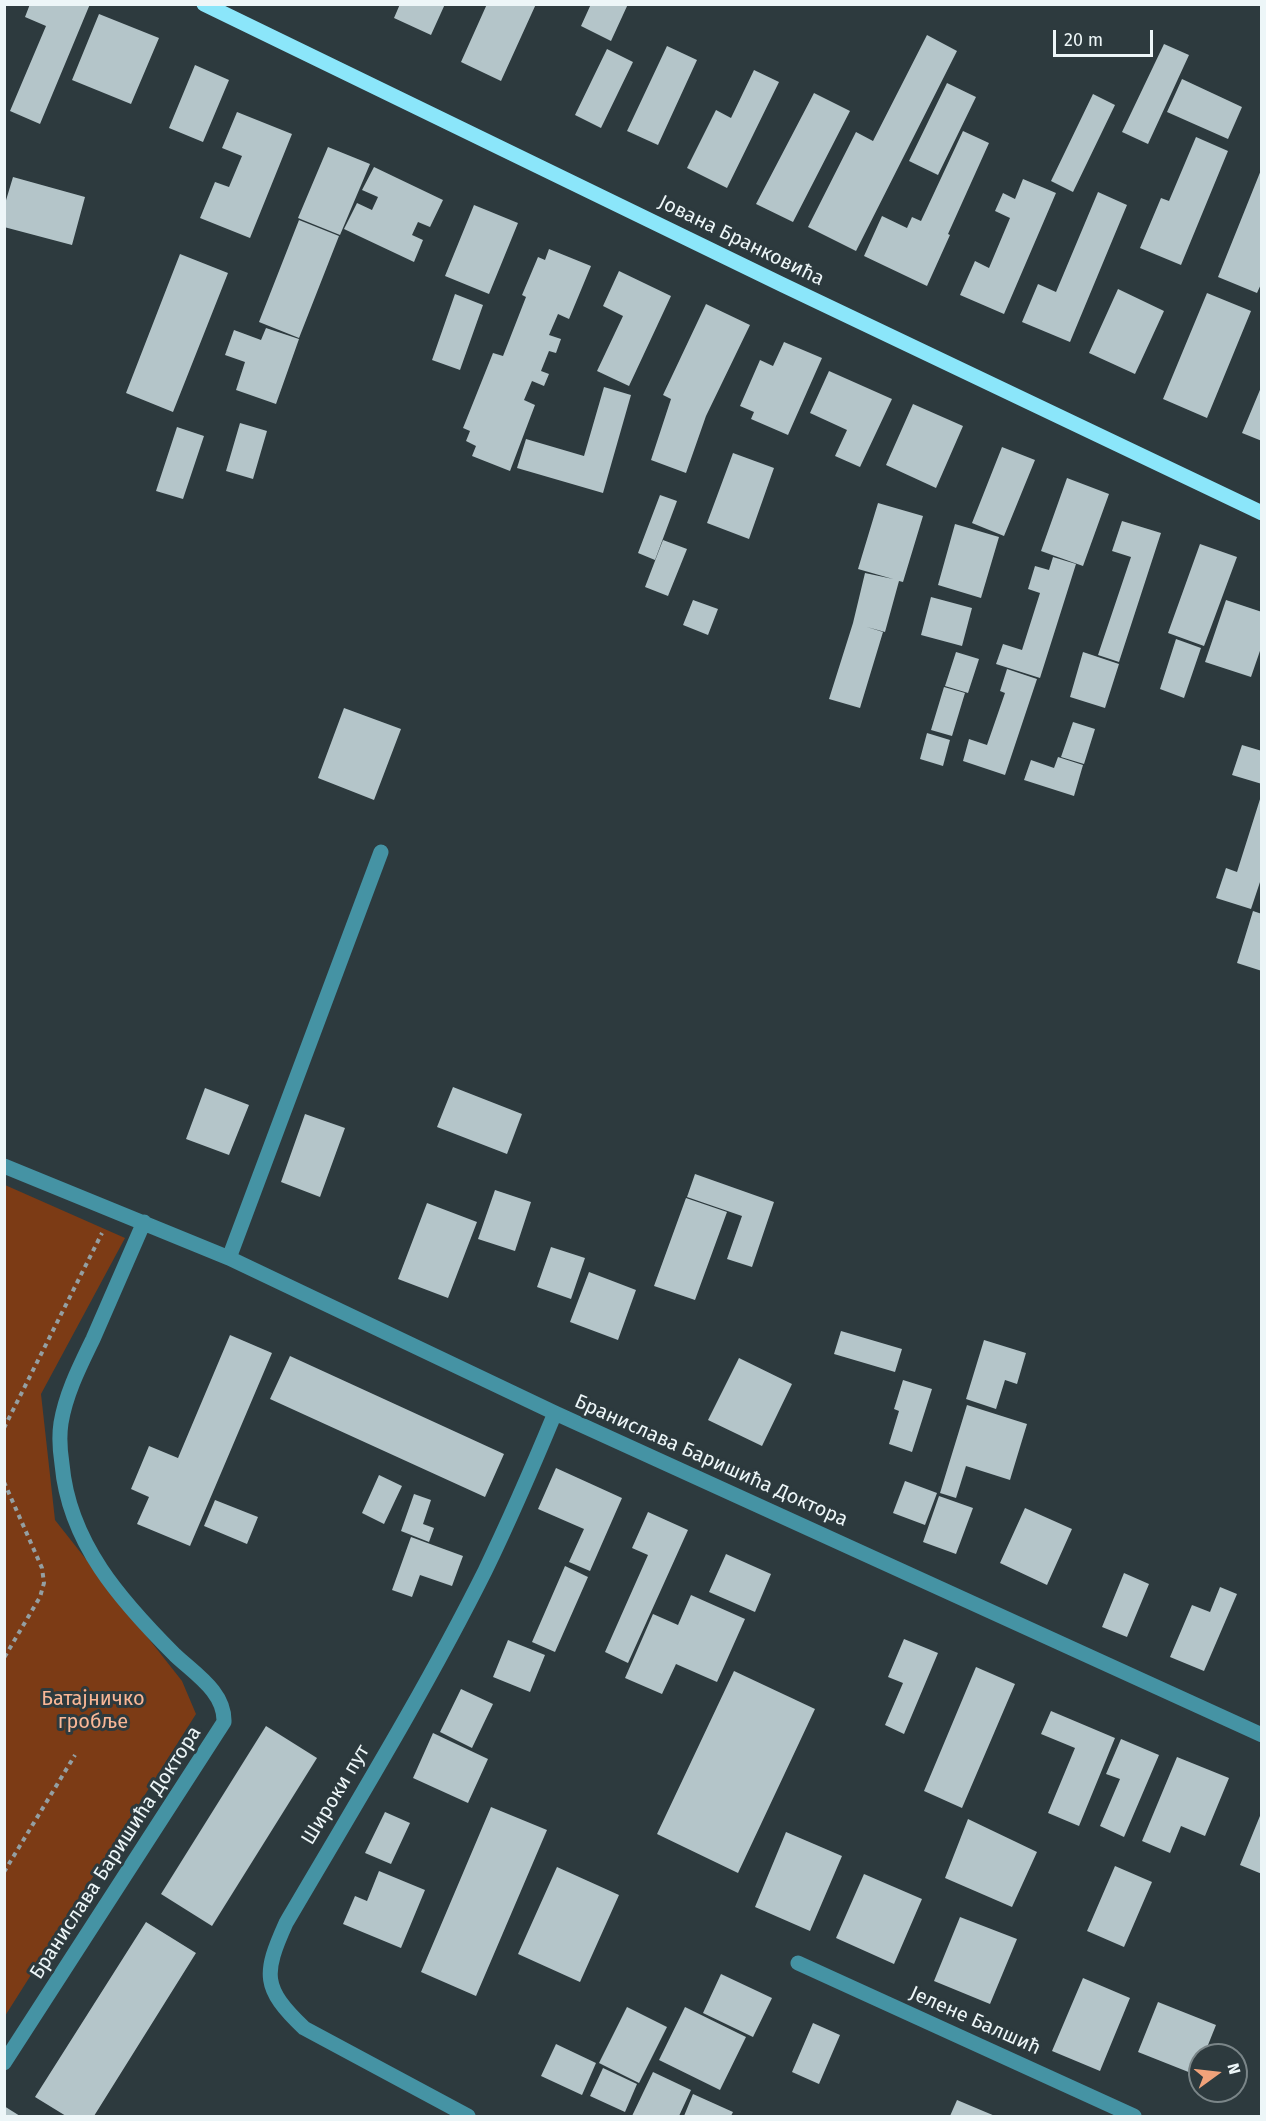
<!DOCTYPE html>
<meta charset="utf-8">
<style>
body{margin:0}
#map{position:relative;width:1266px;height:2121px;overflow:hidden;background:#2d3a3e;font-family:"Fira Sans",sans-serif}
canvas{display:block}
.frame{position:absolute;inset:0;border:6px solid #edf6f8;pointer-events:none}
.north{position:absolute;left:1188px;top:2043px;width:60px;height:60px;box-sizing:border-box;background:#2d3a3e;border:2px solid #7a8588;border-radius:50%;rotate:75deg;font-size:16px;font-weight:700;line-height:24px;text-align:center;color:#edf6f8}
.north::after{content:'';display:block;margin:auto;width:21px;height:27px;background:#f0a27a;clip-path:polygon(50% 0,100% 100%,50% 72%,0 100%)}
.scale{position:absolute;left:1053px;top:30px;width:100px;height:27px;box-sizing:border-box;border:3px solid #edf6f8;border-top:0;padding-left:8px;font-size:18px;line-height:21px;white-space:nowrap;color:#edf6f8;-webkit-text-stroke:4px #2d3a3e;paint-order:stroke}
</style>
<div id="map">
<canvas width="1266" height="2121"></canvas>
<div class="frame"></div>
<div class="north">N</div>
<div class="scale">20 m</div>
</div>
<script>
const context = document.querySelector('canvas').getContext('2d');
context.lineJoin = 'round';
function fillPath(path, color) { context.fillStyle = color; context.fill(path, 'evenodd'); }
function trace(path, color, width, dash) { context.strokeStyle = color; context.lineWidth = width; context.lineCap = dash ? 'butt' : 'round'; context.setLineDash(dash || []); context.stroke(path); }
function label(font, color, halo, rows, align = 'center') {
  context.font = font + ' "Fira Sans",sans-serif'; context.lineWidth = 6; context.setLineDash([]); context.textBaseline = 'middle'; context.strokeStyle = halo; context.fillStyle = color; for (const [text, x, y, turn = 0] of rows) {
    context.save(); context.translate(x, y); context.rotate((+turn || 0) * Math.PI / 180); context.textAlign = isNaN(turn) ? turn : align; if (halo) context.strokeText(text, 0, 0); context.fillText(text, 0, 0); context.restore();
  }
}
const green = new Path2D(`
 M5 1185 125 1238 41 1394 55 1520 182 1681 196 1714 5 2016Z`);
const building = new Path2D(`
 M30 4H90L40 124 10 111 46 26 25 17Z
 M400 4H445L431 35 394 18Z
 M487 4H536L501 81 461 62Z
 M591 4H628L611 41 581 26Z
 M99 14 159 38 131 104 72 80Z
 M927 35 957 51 856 251 808 227 856 132 873 141Z
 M1164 44 1189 55 1148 144 1122 132Z
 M667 46 697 60 658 145 627 131Z
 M607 49 633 62 601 128 575 115Z
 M195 65 229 80 203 142 169 128Z
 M754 70 779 82 727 188 687 168 716 110 731 118Z
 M1182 79 1242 107 1228 139 1167 112Z
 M947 83 976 97 938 175 909 161Z
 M814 93 850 111 793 222 756 204Z
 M1093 94 1115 105 1073 192 1051 181Z
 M237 112 292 134 250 238 200 218 215 182 229 187 242 156 222 148Z
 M963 131 989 143 948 234 950 235 927 286 864 256 882 216 907 228 912 217 921 221Z
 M1196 137 1228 151 1181 265 1140 248 1161 198 1169 201Z
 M328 147 370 164 340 235 298 218Z
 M374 167 443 200 430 227 418 222 412 235 423 240 414 262 344 229 357 203 372 210 378 197 362 190Z
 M1261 170 1262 282 1257 293 1218 277Z
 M13 177 85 197 72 245 4 227V207Z
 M1023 179 1056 193 1004 314 960 295 975 261 989 268 1010 218 995 211 1003 193 1015 199Z
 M1098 192 1127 205 1070 342 1022 322 1038 284 1056 292Z
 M474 205 518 223 489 294 445 276Z
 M299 220 339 236 299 338 259 322Z
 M549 249 591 266 569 319 558 314 549 335 561 339 556 353 549 351 541 371 549 374 544 386 532 381 524 400 535 405 510 471 472 456 476 446 466 441 470 431 463 428 493 353 503 356 526 297 522 295 538 257 545 260Z
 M180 254 228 273 173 412 126 393Z
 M619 271 671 296 629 386 597 371 623 316 603 306Z
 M1118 289 1164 311 1135 374 1089 353Z
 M1207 293 1251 311 1207 418 1163 399Z
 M455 294 483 305 460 370 432 360Z
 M706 304 750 325 706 416 686 473 651 460 671 399 663 395Z
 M266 328 299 339 276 404 236 390 245 362 225 355 234 330 261 340Z
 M784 342 822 358 788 435 751 419 754 412 740 406 760 360 773 366Z
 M829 371 892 399 860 467 835 456 847 430 810 413Z
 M1262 385V441L1242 433Z
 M604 387 631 395 603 493 517 468 526 439 584 456Z
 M913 404 963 426 936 488 886 465Z
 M240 423 267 431 253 479 226 471Z
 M177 427 204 436 183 499 156 491Z
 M1002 447 1035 460 1004 536 972 523Z
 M733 453 774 468 749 539 707 523Z
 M1067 478 1109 494 1083 566 1041 551Z
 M660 495 677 501 655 560 638 553Z
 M878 503 923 516 903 582 899 581 885 632 867 627 883 632 860 708 829 699 853 623 865 573 893 579 858 569Z
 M1122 521 1161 533 1119 662 1098 655 1131 557 1112 551Z
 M955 524 999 537 981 598 938 585Z
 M663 540 687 549 668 596 645 587Z
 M1200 544 1237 557 1204 646 1168 633Z
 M1053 557 1076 564 1040 678 996 664 1003 644 1022 650 1040 593 1028 589 1035 566 1049 570Z
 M931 597 972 608 962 646 921 635Z
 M693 600 718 609 708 635 683 625Z
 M1226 600 1262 612V645L1251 677 1205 662Z
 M1176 639 1201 648 1184 698 1160 689Z
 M956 652 979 659 968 693 945 686Z
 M1083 652 1119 664 1105 708 1070 697Z
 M1007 669 1037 679 1005 775 963 761 969 739 987 745 1005 693 1000 691Z
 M944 687 965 693 952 736 931 730Z
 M344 708 401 729 374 800 318 778Z
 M1073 722 1095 729 1084 764 1061 757Z
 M927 733 950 740 943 766 920 759Z
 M1242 745 1262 751V784L1232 775Z
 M1058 757 1083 765 1074 796 1024 780 1031 760 1054 768Z
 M1261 796 1262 876 1251 909 1216 898 1226 868 1237 872Z
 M1253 911 1262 914V971L1237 963Z
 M453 1087 522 1114 507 1154 437 1127Z
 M205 1088 249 1105 229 1155 186 1139Z
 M305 1114 345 1128 320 1197 281 1182Z
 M695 1174 774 1202 752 1267 727 1259 742 1216 687 1197Z
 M495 1190 531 1202 515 1251 478 1239Z
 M686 1198 727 1212 695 1300 654 1286Z
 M427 1203 477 1222 448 1298 398 1279Z
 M551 1247 585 1258 571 1299 537 1287Z
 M589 1272 636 1290 618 1340 570 1322Z
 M841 1331 902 1349 895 1372 834 1354Z
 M230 1335 272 1353 190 1546 137 1524 149 1497 131 1489 149 1446 178 1458Z
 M984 1340 1026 1353 1017 1384 1005 1380 996 1409 966 1399Z
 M290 1356 504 1454 485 1497 270 1399Z
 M739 1358 792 1384 762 1446 708 1420Z
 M903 1380 932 1389 912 1452 889 1444 899 1411 894 1409Z
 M967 1405 1027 1424 1010 1480 966 1466 956 1498 940 1493Z
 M556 1468 622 1498 590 1571 569 1562 584 1529 538 1509Z
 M379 1475 402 1486 384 1524 362 1513Z
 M905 1481 937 1493 925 1525 893 1513Z
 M414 1494 431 1500 423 1524 434 1528 429 1542 401 1531Z
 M939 1496 973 1508 956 1554 923 1542Z
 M215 1500 258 1517 247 1544 204 1526Z
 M1025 1508 1072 1529 1047 1585 1000 1563Z
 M648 1512 688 1530 628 1663 605 1652 648 1555 632 1548Z
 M411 1537 463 1556 452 1586 420 1575 412 1597 392 1590Z
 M726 1554 771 1574 755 1612 709 1592Z
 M565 1566 588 1577 555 1652 532 1642Z
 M1124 1573 1149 1584 1127 1637 1102 1627Z
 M1220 1587 1237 1594 1204 1671 1170 1657 1192 1605 1210 1612Z
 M691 1595 745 1619 717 1682 676 1664 662 1694 625 1678 653 1614 678 1625Z
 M904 1639 938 1653 904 1734 885 1725 903 1683 888 1677Z
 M508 1640 545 1655 530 1692 493 1677Z
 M976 1667 1015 1684 962 1808 924 1791Z
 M734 1671 815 1709 738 1873 657 1834Z
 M461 1689 493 1704 472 1748 440 1732Z
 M1051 1711 1115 1738 1079 1826 1048 1813 1075 1748 1041 1734Z
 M266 1726 317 1758 212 1926 161 1894Z
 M433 1733 488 1759 468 1803 413 1778Z
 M1121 1739 1159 1755 1124 1837 1100 1826 1120 1779 1106 1774Z
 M1177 1757 1229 1778 1205 1836 1181 1826 1170 1853 1142 1841Z
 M491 1807 547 1830 476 1996 421 1972Z
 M1262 1811V1874L1240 1865Z
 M385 1812 410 1823 391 1864 365 1853Z
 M968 1819 1037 1852 1012 1907 945 1878Z
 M786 1832 842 1856 810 1931 755 1907Z
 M1115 1866 1152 1882 1124 1947 1087 1931Z
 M557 1867 619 1895 580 1982 518 1954Z
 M379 1871 425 1890 401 1948 343 1924 355 1896 367 1901Z
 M864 1874 922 1899 894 1964 836 1938Z
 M960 1917 1017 1939 990 2004 934 1981Z
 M146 1922 196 1953 94 2116H66L35 2097Z
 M721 1974 772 1998 753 2037 703 2013Z
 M1083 1978 1130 1998 1100 2071 1052 2051Z
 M1158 2002 1216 2025 1204 2055H1200V2066L1196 2075 1138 2052Z
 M627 2007 667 2027 639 2083 599 2063Z
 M685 2007 746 2037 720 2090 659 2060Z
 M813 2023 840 2035 819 2084 792 2072Z
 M556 2044 596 2063 582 2095 541 2076Z
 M603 2068 637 2084 625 2112 590 2096Z
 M653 2072 691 2090 679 2116H632Z
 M693 2094 733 2112 731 2116H684Z
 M957 2100 995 2116H950Z
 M4 2106 20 2116H4Z`);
const path = new Path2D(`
 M4 1428 102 1233
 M4 1482 42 1568 44 1583 40 1597 4 1658
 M4 1872 75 1755`);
const minor = new Path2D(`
 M4 1166 229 1258 555 1413 1262 1735
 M229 1258 381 852
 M798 1963 1134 2116
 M4 2063 224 1722C225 1692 195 1674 175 1655 121 1601 69 1543 62 1464 60 1451 59 1436 61 1423 66 1393 80 1366 93 1339 110 1300 127 1261 144 1222
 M468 2116 304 2028C262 1988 263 1974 286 1923 354 1807 425 1691 485 1571 510 1519 533 1466 555 1413`);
const major = new Path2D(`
 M204 4 783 285 1262 513`);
const streetNames = [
 ["Јована Бранковића",741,241,26],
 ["Бранислава Баришића Доктора",711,1461,24],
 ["Широки пут",336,1795,-59],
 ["Бранислава Баришића Доктора",116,1853,-57],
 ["Јелене Балшић",975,2021,24]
];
const parkNames = [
 ["Батајничко",93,1699],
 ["гробље",93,1722]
];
fillPath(green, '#7c3b15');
fillPath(building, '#b4c5c9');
trace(path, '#949fa2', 4, [4.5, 4.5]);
trace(minor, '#4593a4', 15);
trace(major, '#8be6fa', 15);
label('20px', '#edf6f8', '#2d3a3e', streetNames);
label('20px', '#fab796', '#2d3a3e', parkNames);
</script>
